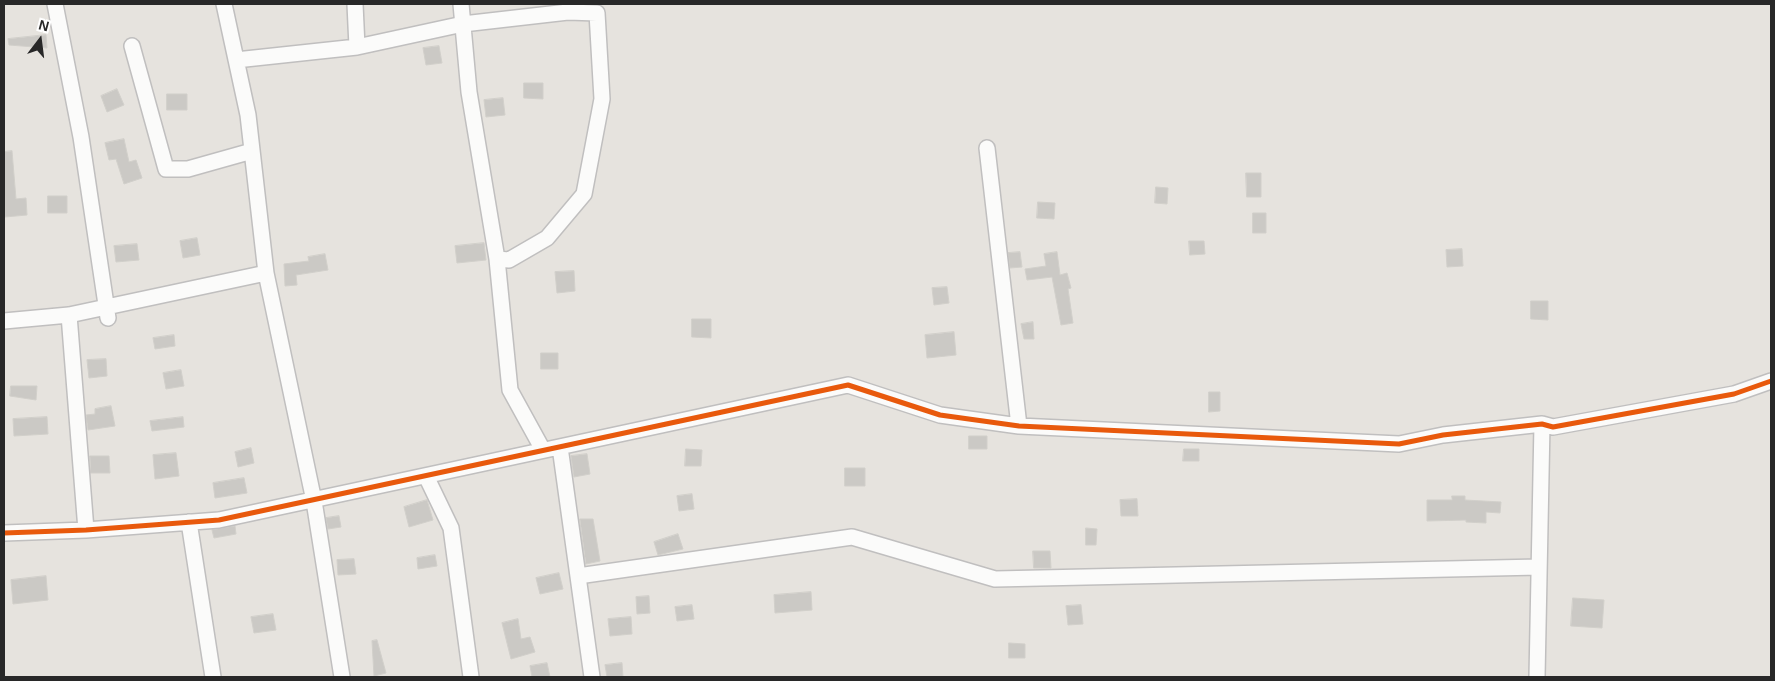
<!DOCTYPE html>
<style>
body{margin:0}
#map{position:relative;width:1775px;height:681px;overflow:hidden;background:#e6e3de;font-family:Helvetica,sans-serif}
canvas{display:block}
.frame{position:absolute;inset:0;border:5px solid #282828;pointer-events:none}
.north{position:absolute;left:15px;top:15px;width:50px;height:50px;-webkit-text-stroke:4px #fff;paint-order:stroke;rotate:15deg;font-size:14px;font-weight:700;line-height:20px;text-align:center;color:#282828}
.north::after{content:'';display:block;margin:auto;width:18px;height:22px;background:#282828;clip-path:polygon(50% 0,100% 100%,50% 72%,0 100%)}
</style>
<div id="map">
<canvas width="1775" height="681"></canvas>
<div class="frame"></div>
<div class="north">N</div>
</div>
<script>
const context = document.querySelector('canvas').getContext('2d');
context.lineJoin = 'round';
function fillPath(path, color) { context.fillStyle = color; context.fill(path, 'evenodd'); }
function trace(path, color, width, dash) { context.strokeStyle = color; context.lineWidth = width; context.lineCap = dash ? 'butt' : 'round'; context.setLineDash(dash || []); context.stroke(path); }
const building = new Path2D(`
 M46 35 47 48 9 45 8 39Z
 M439 46 442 63 426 65 423 48Z
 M524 83H543V99L524 98Z
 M117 89 124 105 107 112 101 96Z
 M167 94H187V110H167Z
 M503 98 505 115 486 117 484 100Z
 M124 139 129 162 136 160 142 178 124 184 116 159 109 160 105 143Z
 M12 151 16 199 26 198 27 215 5 217 4 152Z
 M1246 173H1261V197H1247Z
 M1156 187 1168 188 1167 204 1155 203Z
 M48 196H67V213H48Z
 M1038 202 1055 203 1054 219 1037 218Z
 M1253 213H1266V233H1253Z
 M197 238 200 255 183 258 180 241Z
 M1189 241H1204L1205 254 1190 255Z
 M484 243 486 260 457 263 455 246Z
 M137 244 139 260 116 262 114 246Z
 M1462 249 1463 266 1447 267 1446 250Z
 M1020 252 1022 267 1010 268 1008 253Z
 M1057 252 1060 275 1067 273 1071 288 1068 289 1073 323 1061 325 1052 277 1027 280 1025 269 1046 266 1044 254Z
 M325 254 328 270 296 275 297 285 285 286 284 264 309 261 308 257Z
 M574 271 575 291 557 293 555 272Z
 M947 287 949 303 934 305 932 288Z
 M1531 301H1548V320L1531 319Z
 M692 319H711V338L692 337Z
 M1033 322 1034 339H1024L1021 324Z
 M954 332 956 355 927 358 925 335Z
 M174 335 175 346 155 349 153 338Z
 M541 353H558V369H541Z
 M106 359 107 376 89 378 87 360Z
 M181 370 184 386 166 389 163 373Z
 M11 386H37L36 400 10 396Z
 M1209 392H1220V411L1209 412Z
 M111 406 115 426 88 430 86 415 95 414V409Z
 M47 417 48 434 14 436 13 419Z
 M183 417 184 427 152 431 150 421Z
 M969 436H987V449H969Z
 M251 448 254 463 238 467 235 452Z
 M686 449 702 450 701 466H685Z
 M1184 449H1199V461H1183Z
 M176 453 179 476 155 479 153 455Z
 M587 454 590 474 574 477 571 456Z
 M90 456H109L110 473H91Z
 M845 468H865V486H845Z
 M244 478 247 493 215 498 213 483Z
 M692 494 694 509 679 511 677 496Z
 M1452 496H1465V500L1501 502 1500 513 1486 512V523L1466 522V520L1427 521V500H1452Z
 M1137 499 1138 516H1121L1120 500Z
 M427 500 433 520 409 527 404 507Z
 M339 516 341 527 328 529 326 518Z
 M580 519H593L600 561 586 564Z
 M235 526 236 534 214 538 212 530Z
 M1086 528 1097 529 1096 545H1086Z
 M678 534 683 549 658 555 654 542Z
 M1033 551H1050L1051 568H1034Z
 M435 555 437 566 418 569 417 558Z
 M354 559 356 574 338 575 337 560Z
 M559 573 563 589 540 594 536 578Z
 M46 576 48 600 13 604 11 580Z
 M811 592 812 610 775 613 774 595Z
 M649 596 650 613 637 614 636 597Z
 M1573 598 1604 600 1602 628 1571 626Z
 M692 605 694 619 677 621 675 607Z
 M1081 605 1083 624 1068 625 1066 606Z
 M273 614 276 630 254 633 251 617Z
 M631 617 632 634 610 636 608 619Z
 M518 619 521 639 530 637 535 652 511 659 502 623Z
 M377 640 386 673 374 676 372 641Z
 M1009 643 1025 644V658H1009Z
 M547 663 550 677H532L530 666Z
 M622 663 623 677H607L605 665Z`);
const street = new Path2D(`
 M55 4 81 137 108 318
 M224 4 248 115 266 273 314 501 342 677
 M355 4 357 47
 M461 4 469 92 497 259 510 390 543 450
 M132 46 166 169H188L252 151
 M236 60 357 47 463 24 568 12 597 13 602 99 584 194 547 238 509 260 497 259
 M987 148 1019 426
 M69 315 86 530
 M4 321 69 315 266 273
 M560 447 592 677
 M426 476 451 528 471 677
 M189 522 213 677
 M4 533 86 530 219 520 848 385 940 415 1019 426 1399 444 1443 435 1542 424 1553 427 1734 394 1771 381
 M578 576 852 537 995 579 1539 567
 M1537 677 1542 424`);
const cycleway = new Path2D(`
 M4 533 86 530 219 520 848 385 940 415 1019 426 1399 444 1443 435 1542 424 1553 427 1734 394 1771 381`);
fillPath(building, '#cbc9c5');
trace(building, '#d1cfca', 1);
trace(street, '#c0bfbf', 18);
trace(street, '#fbfbfa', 15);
trace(cycleway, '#e8590c', 5);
</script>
